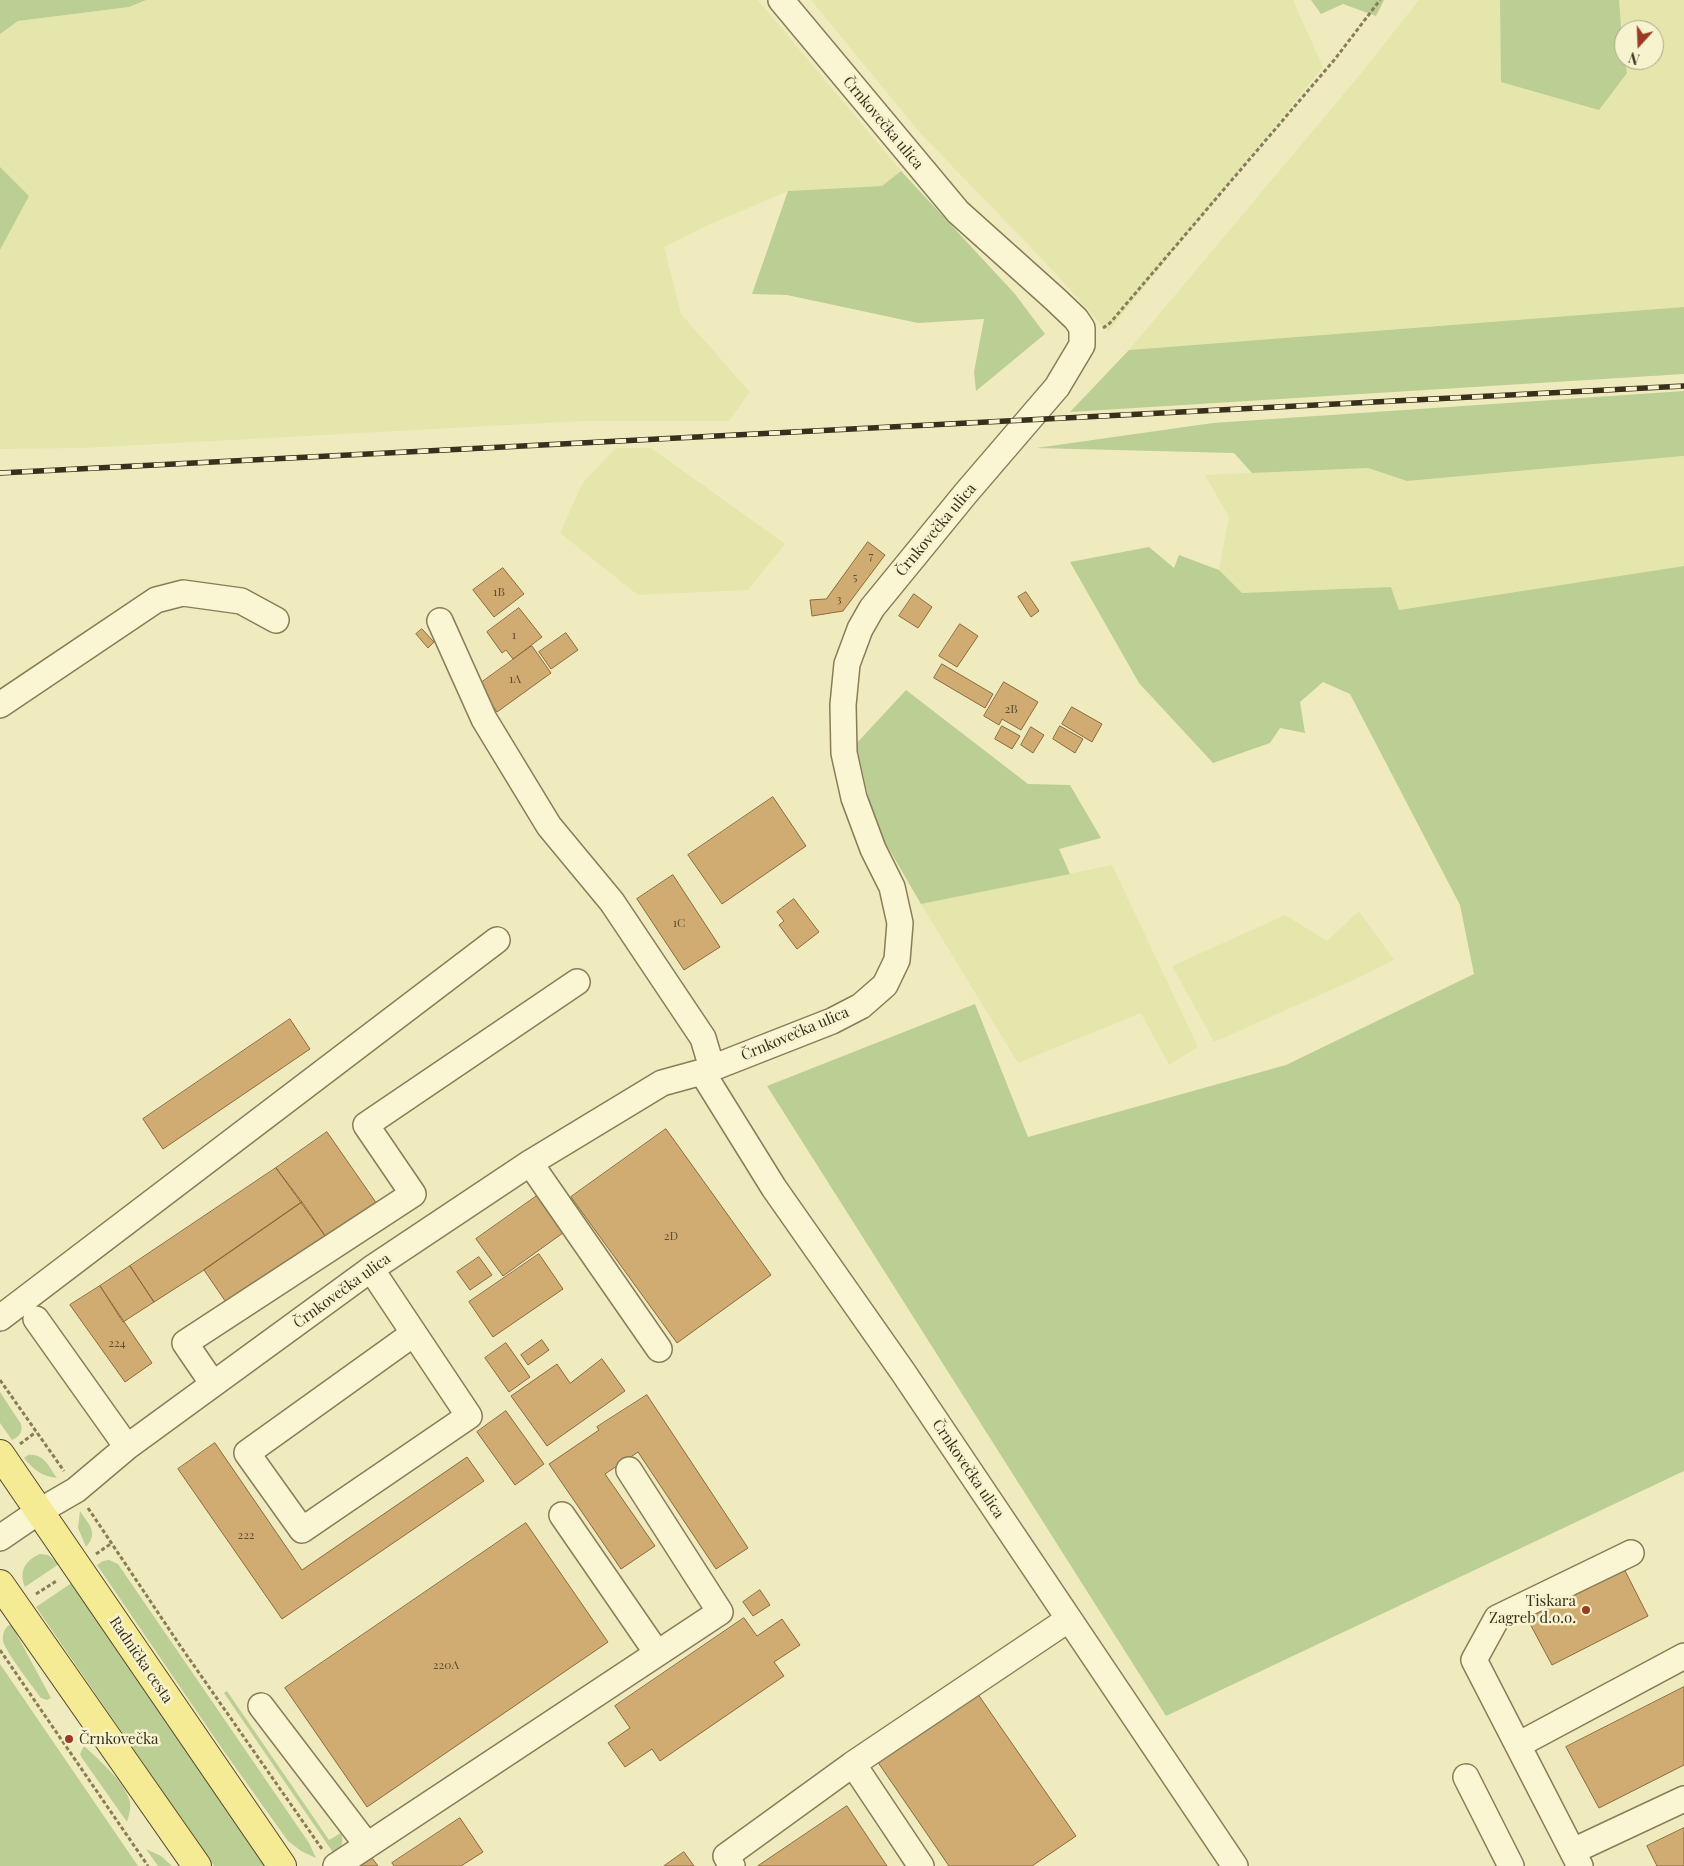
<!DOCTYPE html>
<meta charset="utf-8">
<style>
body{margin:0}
#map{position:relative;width:1684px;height:1866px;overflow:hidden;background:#f0ebbf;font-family:"Playfair Display",serif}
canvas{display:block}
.north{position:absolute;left:1614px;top:20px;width:50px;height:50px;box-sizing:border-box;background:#f7f3cf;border:1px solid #aba587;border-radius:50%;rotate:200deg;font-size:14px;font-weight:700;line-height:20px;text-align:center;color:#382f1c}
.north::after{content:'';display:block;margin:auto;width:18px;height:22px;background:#9b3b24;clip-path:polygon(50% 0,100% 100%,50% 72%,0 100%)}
</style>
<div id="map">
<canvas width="1684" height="1866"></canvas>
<div class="north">N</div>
</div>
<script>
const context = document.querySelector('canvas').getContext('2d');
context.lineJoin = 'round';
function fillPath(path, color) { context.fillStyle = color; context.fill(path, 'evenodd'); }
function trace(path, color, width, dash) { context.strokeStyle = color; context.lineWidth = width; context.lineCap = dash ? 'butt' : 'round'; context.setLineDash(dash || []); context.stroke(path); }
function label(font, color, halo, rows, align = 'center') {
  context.font = font + ' "Playfair Display",serif'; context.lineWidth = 5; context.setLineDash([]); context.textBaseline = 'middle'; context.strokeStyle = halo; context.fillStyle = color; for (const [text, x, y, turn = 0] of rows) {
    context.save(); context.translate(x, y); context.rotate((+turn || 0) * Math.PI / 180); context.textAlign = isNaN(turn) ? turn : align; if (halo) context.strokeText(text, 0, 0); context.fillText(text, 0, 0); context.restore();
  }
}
const farmland = new Path2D(`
 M146 0H758L901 171 882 186 788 191 713 223 664 247 681 314 750 392 729 421H582L84 448 0 449V250L29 196 0 167V34L18 21 129 7Z
 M811 0H1293L1323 67 1108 332 1044 261 920 133Z
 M1419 0H1500L1501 82 1627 73 1625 60H1654V30H1624V46L1619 0H1684V307L1129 350 1358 77Z
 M616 448H651L785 544 748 590 638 595 560 533 583 482Z
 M1684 456V566L1399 610 1391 587 1242 593 1219 570 1229 517 1205 475 1368 468 1407 481Z
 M1112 865 1198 1047 1169 1065 1141 1013 1018 1063 921 904Z
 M1359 911 1394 960 1360 977 1214 1042 1172 966 1285 915 1327 941Z`);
const green = new Path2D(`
 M0 0H146L129 7 18 21 0 34Z
 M1311 0H1384L1376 16 1343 4 1321 14Z
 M1500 0H1619L1624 60H1625L1627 73 1599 110 1501 82Z
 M0 167 29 196 0 250Z
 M901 171 1015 294 1045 334 976 391 974 372 984 319 918 323 787 295 752 294 788 191 882 186Z
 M1684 307V374L1070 412 1129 350Z
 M1684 391V456L1407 481 1368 468 1252 473 1234 453 1036 448 1213 423Z
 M1149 547 1174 568 1179 555 1219 570 1242 593 1391 587 1399 610 1684 566V1471L1166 1716 767 1086 975 1004 1028 1137 1286 1065 1474 974 1460 905 1350 694 1323 682 1300 702 1305 733 1280 728 1270 743 1213 763 1139 683 1070 562Z
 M906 690 1028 784 1070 785 1101 838 1059 849 1070 874 921 904 875 825 856 744Z
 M0 1392 21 1424C23 1432 19 1437 12 1440L0 1423Z
 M28 1455C44 1453 49 1467 57 1478 41 1476 34 1470 24 1458Z
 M80 1511C89 1525 99 1532 86 1547L78 1528Z
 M40 1554 48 1555 59 1564 25 1587C19 1572 24 1561 40 1554Z
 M109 1560 118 1564 309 1843 316 1858 301 1851 288 1841 223 1750 97 1565 103 1561Z
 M73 1582 268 1866H214L36 1607Z
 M11 1624 51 1698 47 1700 41 1698C33 1687 5 1651 3 1641 2 1633 5 1627 11 1624Z
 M0 1664 138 1866H0Z
 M227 1691 329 1840 341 1833C344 1843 342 1847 334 1854L224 1693Z
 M84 1746C98 1759 126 1783 130 1802 131 1809 129 1815 127 1822L82 1758 80 1754Z
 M146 1849 161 1856 172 1866H158Z`);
const building = new Path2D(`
 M868 542 885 555 843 611 812 616 810 600 826 599Z
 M503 568 524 594 494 617 473 590Z
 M1026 592 1039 611 1031 617 1018 597Z
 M914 594 932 607 918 628 899 616Z
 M519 608 542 637 513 659 506 650 502 653 487 632Z
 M960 624 978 636 957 667 939 656Z
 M422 629 434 642 428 648 416 634Z
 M566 633 578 650 551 669 539 652Z
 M532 646 551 673 497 712 478 685Z
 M942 664 993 694 985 708 934 678Z
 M1004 682 1038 702 1021 730 1002 719 999 725 984 716Z
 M1072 707 1102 724 1092 742 1062 724Z
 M1002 726 1020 736 1012 749 995 739Z
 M1060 726 1083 739 1075 753 1053 739Z
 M1031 727 1044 735 1033 753 1021 745Z
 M773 797 806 846 722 904 688 855Z
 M673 875 720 947 684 970 637 899Z
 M794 899 819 932 797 949 779 925 784 921 777 912Z
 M290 1019 310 1049 163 1149 143 1119Z
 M666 1129 771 1275 677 1343 571 1197Z
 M327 1132 377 1204 328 1240 276 1168Z
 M276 1168 302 1202 204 1270 154 1302 130 1266Z
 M541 1193 567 1230 503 1276 476 1239Z
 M302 1202 328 1240 230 1308 204 1270Z
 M539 1254 563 1289 493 1337 469 1302Z
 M479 1257 492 1275 470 1290 457 1272Z
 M130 1266 154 1302 123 1322 100 1286Z
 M100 1286 152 1363 125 1382 70 1305Z
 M542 1340 549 1350 528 1365 521 1355Z
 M506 1343 530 1377 509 1392 485 1358Z
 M602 1359 625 1391 547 1446 511 1396 557 1364 570 1383Z
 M647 1395 748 1548 716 1569 638 1452 605 1474 655 1546 621 1569 549 1464 599 1430 597 1427Z
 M506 1411 544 1464 515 1485 477 1432Z
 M215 1443 302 1570 467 1457 484 1481 282 1619 178 1469Z
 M526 1523 608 1642 367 1807 285 1688Z
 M1618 1557 1648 1616 1552 1665 1521 1607Z
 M760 1590 770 1605 753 1616 743 1602Z
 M744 1618 757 1636 782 1619 800 1645 774 1662 784 1676 660 1761 652 1749 625 1767 608 1743 630 1728 615 1706Z
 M1684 1687V1765L1599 1808 1566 1747Z
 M975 1690 1076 1836 1032 1866H949L875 1758Z
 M847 1806 887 1866H758Z
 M460 1818 483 1852 461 1866H394L392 1863Z
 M1684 1828V1866H1657L1647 1846Z
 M684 1852 694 1866H664Z
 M372 1858 378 1866H360Z`);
const path = new Path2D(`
 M1103 328 1110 323 1335 59 1380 0
 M0 1380 64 1471
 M20 1444 36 1432
 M88 1508 181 1647 322 1849
 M96 1554 112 1543
 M36 1594 58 1580
 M0 1650 148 1866`);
const minor = new Path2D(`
 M440 621 484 719 549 826 612 902 703 1038 712 1068
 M0 705 156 600 183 593 241 601 276 620
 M702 1072 774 1188 903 1372 1235 1866
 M530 1163 659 1349
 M371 1269 469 1416 302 1530 247 1453 413 1334
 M0 1318 497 940
 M36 1319 127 1447
 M213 1384 185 1343 413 1194 366 1125 577 982
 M562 1515 657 1653
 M0 1538 38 1512 76 1490 127 1447 371 1269 530 1163 662 1083 702 1072 832 1021 861 1006 885 985 897 960 900 923 892 887 873 849 854 798 844 753 843 705 847 664 860 629 872 608 966 493 1057 387 1082 345V328L1076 319 1055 299 958 212 781 0
 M261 1706 367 1845
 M1518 1745 1684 1656
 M1466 1777 1511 1866
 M1573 1851 1684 1799
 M336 1866 720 1612 629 1470
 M732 1866 726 1856 853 1764
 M921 1866 853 1764 1069 1619
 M1580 1866 1474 1660 1497 1618 1631 1553`);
const major = new Path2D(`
 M0 1454 282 1866
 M0 1584 197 1866`);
const rail = new Path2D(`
 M0 473 1684 386`);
const markers = [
 [1586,1610,5,"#9b3b24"],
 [69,1739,5,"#9b3b24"]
];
const numberNames = [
 ["7",871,556],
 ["5",855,577],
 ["1B",499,592],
 ["3",839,599],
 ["1",514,635],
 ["1A",515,679],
 ["2B",1011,709],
 ["1C",679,923],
 ["2D",671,1236],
 ["224",117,1343],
 ["222",246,1535],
 ["220A",446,1665]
];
const streetNames = [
 ["Črnkovečka ulica",883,123,50],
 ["Črnkovečka ulica",936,530,-50],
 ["Črnkovečka ulica",795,1034,-23],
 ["Črnkovečka ulica",342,1291,-36],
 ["Črnkovečka ulica",968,1469,56],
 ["Radnička cesta",141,1660,56]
];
const poiNames = [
 ["Tiskara",1576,1601],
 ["Zagreb d.o.o.",1576,1618],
 ["Črnkovečka",79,1739,"left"]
];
fillPath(farmland, '#e4e6ac');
fillPath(green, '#bbce93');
fillPath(building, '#d0ac73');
trace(building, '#8a6a3b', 1);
trace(minor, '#897c57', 28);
trace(major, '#57482b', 30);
trace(path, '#897c57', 3, [4, 2.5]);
trace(minor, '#faf6d3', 25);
trace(major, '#f5eb95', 28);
trace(rail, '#382f1c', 5.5);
trace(rail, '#f7f3cf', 4, [11]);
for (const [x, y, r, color] of markers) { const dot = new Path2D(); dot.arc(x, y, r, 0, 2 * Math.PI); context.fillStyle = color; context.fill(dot); trace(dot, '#f7f3cf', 2); }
label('12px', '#5e4e32', null, numberNames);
label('15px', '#382f1c', '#f7f3cf', streetNames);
label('15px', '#382f1c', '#f7f3cf', poiNames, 'right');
</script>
